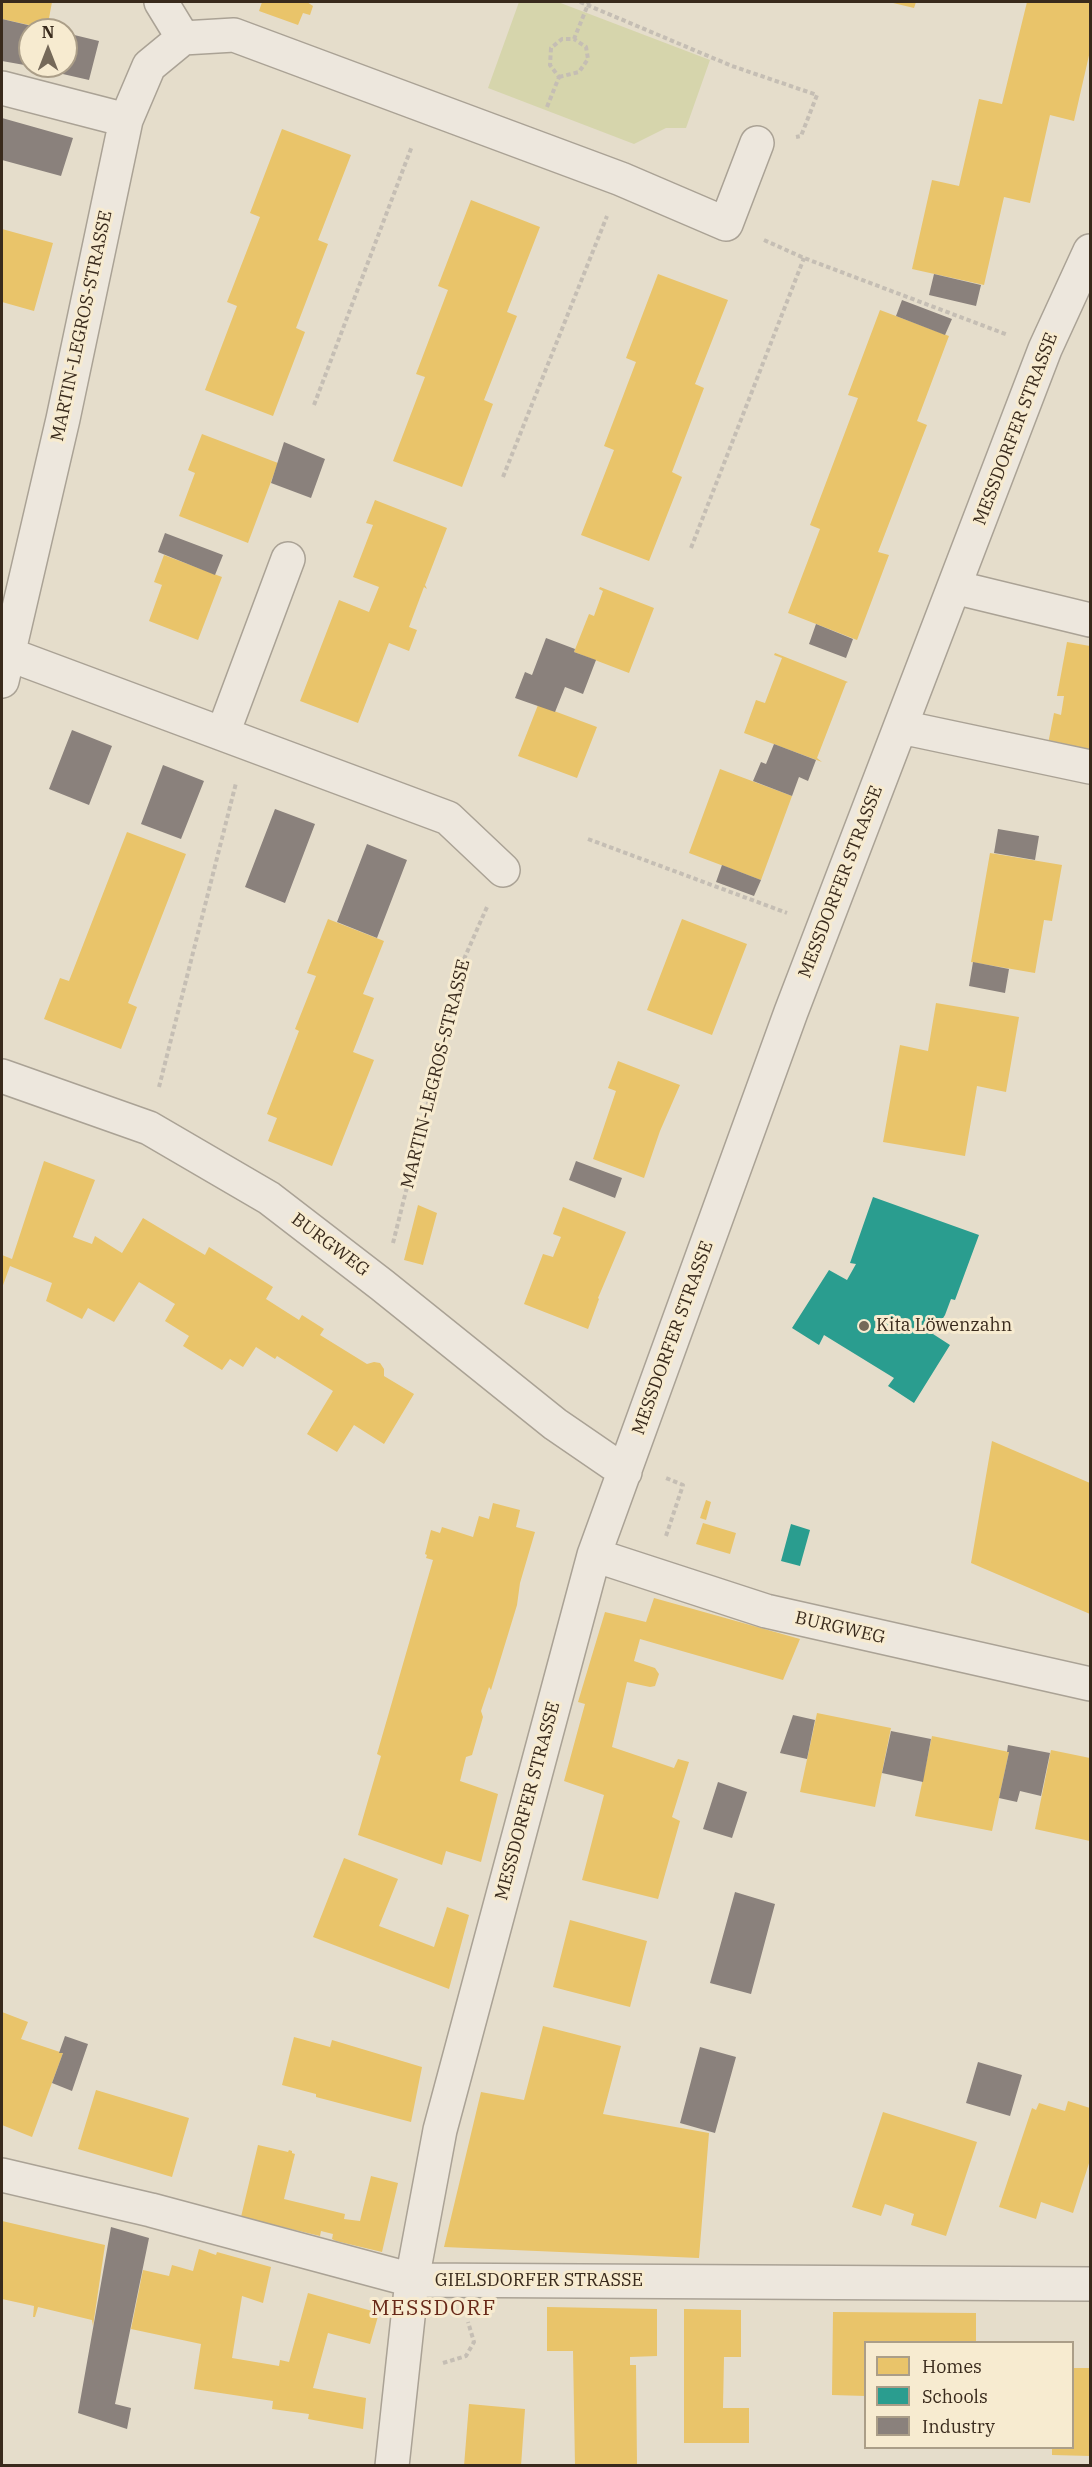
<!DOCTYPE html>
<meta charset="utf-8">
<style>
body{margin:0}
#map{position:relative;width:1092px;height:2467px;overflow:hidden;background:#e5ddcb;font-family:"IBM Plex Serif",serif}
canvas{display:block}
.frame{position:absolute;inset:0;border:3px solid #392a1c;pointer-events:none}
.legend{position:absolute;left:864px;top:2341px;width:210px;height:108px;box-sizing:border-box;background:#f7ebd0;border:2px solid #ab9e88;margin:0;padding:8px 10px;list-style:none;font-size:18px;color:#392a1c}
.legend li{display:flex;align-items:center;gap:12px;height:30px}
.legend b{width:30px;border:2px solid #ab9e88}
.north{position:absolute;left:18px;top:18px;width:60px;height:60px;box-sizing:border-box;background:#f7ebd0;border:2px solid #ab9e88;border-radius:50%;rotate:0deg;font-size:16px;font-weight:700;line-height:24px;text-align:center;color:#392a1c}
.north::after{content:'';display:block;margin:auto;width:21px;height:27px;background:#756959;clip-path:polygon(50% 0,100% 100%,50% 72%,0 100%)}
</style>
<div id="map">
<canvas width="1092" height="2467"></canvas>
<div class="frame"></div>
<ul class="legend">
<li><b style="height:16px;background:#e9c46a"></b>Homes</li>
<li><b style="height:16px;background:#2a9d8f"></b>Schools</li>
<li><b style="height:16px;background:#8a817c"></b>Industry</li>
</ul>
<div class="north">N</div>
</div>
<script>
const context = document.querySelector('canvas').getContext('2d');
context.lineJoin = 'round';
function fillPath(path, color) { context.fillStyle = color; context.fill(path, 'evenodd'); }
function trace(path, color, width, dash) { context.strokeStyle = color; context.lineWidth = width; context.lineCap = dash ? 'butt' : 'round'; context.setLineDash(dash || []); context.stroke(path); }
function label(font, color, halo, rows, align = 'center') {
  context.font = font + ' "IBM Plex Serif",serif'; context.lineWidth = 6; context.setLineDash([]); context.textBaseline = 'middle'; context.strokeStyle = halo; context.fillStyle = color; for (const [text, x, y, turn = 0] of rows) {
    context.save(); context.translate(x, y); context.rotate((+turn || 0) * Math.PI / 180); context.textAlign = isNaN(turn) ? turn : align; if (halo) context.strokeText(text, 0, 0); context.fillText(text, 0, 0); context.restore();
  }
}
const green = new Path2D(`
 M519 2H558L710 60 686 128H666L634 144 488 88Z`);
const homes = new Path2D(`
 M2 2H52L47 29 2 19Z
 M262 2H307L313 6 310 15 303 13 298 25 259 11Z
 M889 2H916L914 8Z
 M1027 2H1090V51L1074 121 1050 115 1030 203 1004 197 984 285 912 269 932 180 959 186 979 99 1002 104Z
 M282 129 351 155 318 240 328 244 296 328 305 332 273 416 205 390 237 306 227 302 260 217 250 213Z
 M471 200 540 227 507 312 517 316 484 400 493 404 462 487 393 461 425 377 416 374 448 290 438 286Z
 M2 229 53 243 34 311 2 302Z
 M658 274 728 300 695 384 704 388 672 472 682 477 649 561 581 535 614 450 604 446 636 362 626 358Z
 M880 310 949 336 917 421 927 425 878 552 889 555 857 640 788 613 820 529 810 525 858 398 848 395Z
 M202 434 278 463 248 543 179 516 195 473 188 470Z
 M375 500 447 528 425 585 427 589 424 587 409 627 417 630 409 651 389 643 358 723 300 701 339 600 369 612 379 587 353 577 373 525 366 523Z
 M164 555 222 577 198 640 149 621 162 585 154 582Z
 M600 587 654 608 629 673 574 652 589 614 594 616 603 591 599 589Z
 M1067 642 1090 646V756L1048 744 1054 713 1061 715 1064 696H1057Z
 M775 653 848 682 846 683 817 758 822 762 744 733 756 700 765 703 782 658 774 655Z
 M538 705 597 727 577 778 518 756Z
 M720 769 792 796 761 880 689 853Z
 M127 832 186 854 128 1003 137 1007 121 1049 44 1019 60 978 69 981Z
 M990 853 1062 865 1052 921 1044 920 1035 973 971 962Z
 M328 919 384 941 363 994 374 998 353 1052 374 1060 332 1166 268 1141 277 1118 267 1114 299 1031 295 1029 316 976 307 973Z
 M682 919 747 944 712 1035 647 1010Z
 M936 1003 1019 1017 1006 1092 977 1086 965 1156 883 1142 900 1045 928 1051Z
 M618 1061 680 1085 660 1131 644 1178 593 1159 616 1091 608 1088Z
 M44 1161 95 1180 73 1237 92 1244 95 1236 122 1253 143 1218 205 1255 209 1247 273 1287 266 1299 299 1320 302 1315 324 1329 320 1335 367 1364 374 1362 380 1363 384 1369V1376L414 1394 384 1444 354 1425 337 1452 307 1434 333 1391 277 1356 275 1359 256 1347 243 1367 230 1359 222 1370 183 1346 189 1336 165 1321 175 1304 139 1282 114 1322 88 1308 82 1319 46 1301 52 1283 10 1266 2 1288V1255L12 1259Z
 M418 1205 437 1213 423 1265 404 1260Z
 M563 1207 626 1232 598 1298 599 1299 588 1329 524 1304 543 1254 553 1257 561 1237 553 1234Z
 M992 1441 1090 1483V1614L971 1563Z
 M706 1500 711 1502 706 1520 700 1518Z
 M493 1503 520 1510 516 1527 535 1532 520 1583 517 1605 491 1690 489 1687 481 1711 483 1717 472 1755 466 1757 460 1781 498 1794 481 1862 446 1851 442 1865 358 1835 381 1756 377 1754 433 1560 426 1558 427 1555 425 1554 431 1530 440 1533 442 1527 473 1537 479 1516 489 1519Z
 M703 1523 736 1533 730 1554 696 1544Z
 M654 1598 800 1639 783 1680 640 1639 634 1661 655 1668 659 1674 655 1686 650 1687 627 1682 612 1747 674 1768 678 1759 689 1762 672 1817 680 1821 658 1899 582 1880 604 1795 564 1781 585 1704 578 1702 605 1612 646 1622Z
 M817 1713 891 1728 875 1807 800 1792Z
 M932 1736 1009 1752 992 1831 915 1816Z
 M1051 1750 1090 1758V1841L1035 1829Z
 M344 1858 398 1879 379 1926 434 1947 447 1907 469 1915 449 1989 313 1937Z
 M570 1920 647 1941 630 2007 553 1987Z
 M2 2012 28 2022 21 2039 63 2053 32 2137 2 2125Z
 M543 2026 621 2046 603 2114 709 2133 699 2258 444 2247 481 2092 524 2100Z
 M294 2037 330 2047 332 2040 422 2067 411 2122 316 2097V2094L282 2085Z
 M96 2090 189 2118 172 2177 78 2149Z
 M1068 2101 1090 2108V2160L1073 2213 1041 2202 1036 2219 999 2207 1032 2108 1036 2110 1039 2103 1065 2111Z
 M883 2112 977 2142 946 2236 911 2225 914 2214 885 2204 881 2216 852 2207Z
 M258 2145 288 2152 289 2150 292 2151V2153L295 2154 284 2199 345 2214 344 2219 360 2221 371 2176 398 2183 382 2252 336 2241 332 2239 333 2234 321 2231 320 2236 241 2217Z
 M2 2221 105 2245 93 2326 92 2320 38 2307 35 2317H33L34 2306 2 2299Z
 M199 2249 216 2255 217 2252 271 2267 263 2303 242 2296 232 2358 279 2366 280 2360 289 2362 308 2293 379 2313 370 2344 328 2333 313 2388 366 2398 363 2429 308 2419 309 2414 272 2409 273 2401 194 2389 201 2344 131 2329 143 2270 169 2276 172 2265 193 2271Z
 M547 2307 657 2309V2356L630 2357V2365H636L637 2466H575L573 2351H547Z
 M684 2309 741 2310V2357H724L723 2408H749V2443H684Z
 M833 2312 976 2313V2342H866V2396L832 2395Z
 M1072 2368H1090V2456L1052 2455V2448H1072Z
 M469 2404 525 2409 521 2466H464Z`);
const schools = new Path2D(`
 M873 1197 979 1235 955 1300 951 1299 945 1315 933 1334 950 1345 914 1403 888 1386 894 1378 824 1335 819 1345 792 1328 829 1270 847 1280 856 1264 850 1263Z
 M791 1524 810 1530 800 1566 781 1561Z`);
const industry = new Path2D(`
 M2 19 45 29 30 30V66L2 61Z
 M66 33 99 41 89 80 32 67 66 66Z
 M2 118 73 138 61 176 2 160Z
 M934 274 981 285 976 306 929 295Z
 M902 300 952 319 945 335 896 316Z
 M284 442 325 459 311 498 271 483Z
 M165 533 223 555 215 575 158 552Z
 M816 624 853 639 846 658 809 644Z
 M546 638 575 649 574 652 596 660 583 694 565 687 555 712 515 698 525 672 532 675Z
 M72 730 112 746 89 805 49 789Z
 M774 744 816 760 808 781 799 777 792 796 753 781 761 762 766 764Z
 M163 765 204 781 181 839 141 824Z
 M275 809 315 824 285 903 245 887Z
 M998 829 1039 836 1035 860 994 853Z
 M367 844 407 860 377 938 337 922Z
 M722 865 761 880 754 896 716 882Z
 M973 962 1009 969 1005 993 969 986Z
 M576 1161 622 1178 615 1198 569 1180Z
 M793 1715 815 1720 807 1759 780 1753Z
 M891 1731 931 1739 923 1782 882 1773Z
 M1008 1745 1050 1753 1041 1796 1020 1791 1017 1802 999 1798 1009 1752H1007Z
 M718 1782 747 1792 732 1838 703 1829Z
 M735 1892 775 1904 751 1994 710 1983Z
 M65 2036 88 2044 72 2091 52 2083 63 2053H59Z
 M700 2047 736 2057 715 2133 680 2123Z
 M978 2062 1022 2075 1010 2116 966 2103Z
 M111 2227 149 2238 115 2404 131 2408 127 2429 78 2413Z`);
const path = new Path2D(`
 M580 2 732 66 817 95 801 136 796 137
 M559 77 579 72 588 59 586 47 574 39
 M547 107 559 77 550 65 551 48 562 39H574L589 2
 M764 240 804 258 1008 335
 M314 405 412 146
 M503 477 607 216
 M691 548 804 258
 M588 839 787 913
 M159 1087 236 783
 M393 1243 464 959 487 907
 M666 1536 683 1485 666 1478
 M443 2363 466 2356 474 2342 468 2322`);
const minor = new Path2D(`
 M161 2 183 38
 M2 88 126 120
 M954 587 1090 620
 M8 654 448 818 503 870
 M2 681 63 419 126 120 149 66 183 38 234 35 621 179 726 224 757 143
 M901 727 1090 767
 M223 733 288 559
 M2 1076 149 1128 269 1198 382 1285 555 1424 625 1472
 M594 1555 766 1611 1090 1684
 M2 2175 151 2210 412 2280 1090 2284
 M392 2466 412 2280 440 2130 594 1555 791 1012 1045 349 1090 251`);
const markers = [
 [864,1326,6,"#756959"]
];
const streetNames = [
 ["MARTIN-LEGROS-STRASSE",82,326,-78],
 ["MESSDORFER STRASSE",1016,429,-69],
 ["MESSDORFER STRASSE",841,882,-69],
 ["MARTIN-LEGROS-STRASSE",436,1074,-76],
 ["BURGWEG",330,1245,37],
 ["MESSDORFER STRASSE",673,1338,-70],
 ["BURGWEG",840,1628,13],
 ["MESSDORFER STRASSE",528,1801,-75],
 ["GIELSDORFER STRASSE",539,2281]
];
const poiNames = [
 ["Kita Löwenzahn",876,1326]
];
const quarterNames = [
 ["MESSDORF",434,2309]
];
fillPath(green, '#d6d5ac');
fillPath(homes, '#e9c46a');
fillPath(schools, '#2a9d8f');
fillPath(industry, '#8a817c');
trace(minor, '#aaa295', 36);
trace(path, '#c5beb4', 4, [4.5, 3]);
trace(minor, '#ede7dd', 33);
for (const [x, y, r, color] of markers) { const dot = new Path2D(); dot.arc(x, y, r, 0, 2 * Math.PI); context.fillStyle = color; context.fill(dot); trace(dot, '#f7ebd0', 2); }
label('18px', '#392a1c', '#f7ebd0', streetNames);
label('18px', '#392a1c', '#f7ebd0', poiNames, 'left');
context.letterSpacing = '1.5px';
label('21px', '#682919', '#f7ebd0', quarterNames);
context.letterSpacing = '0px';
</script>
